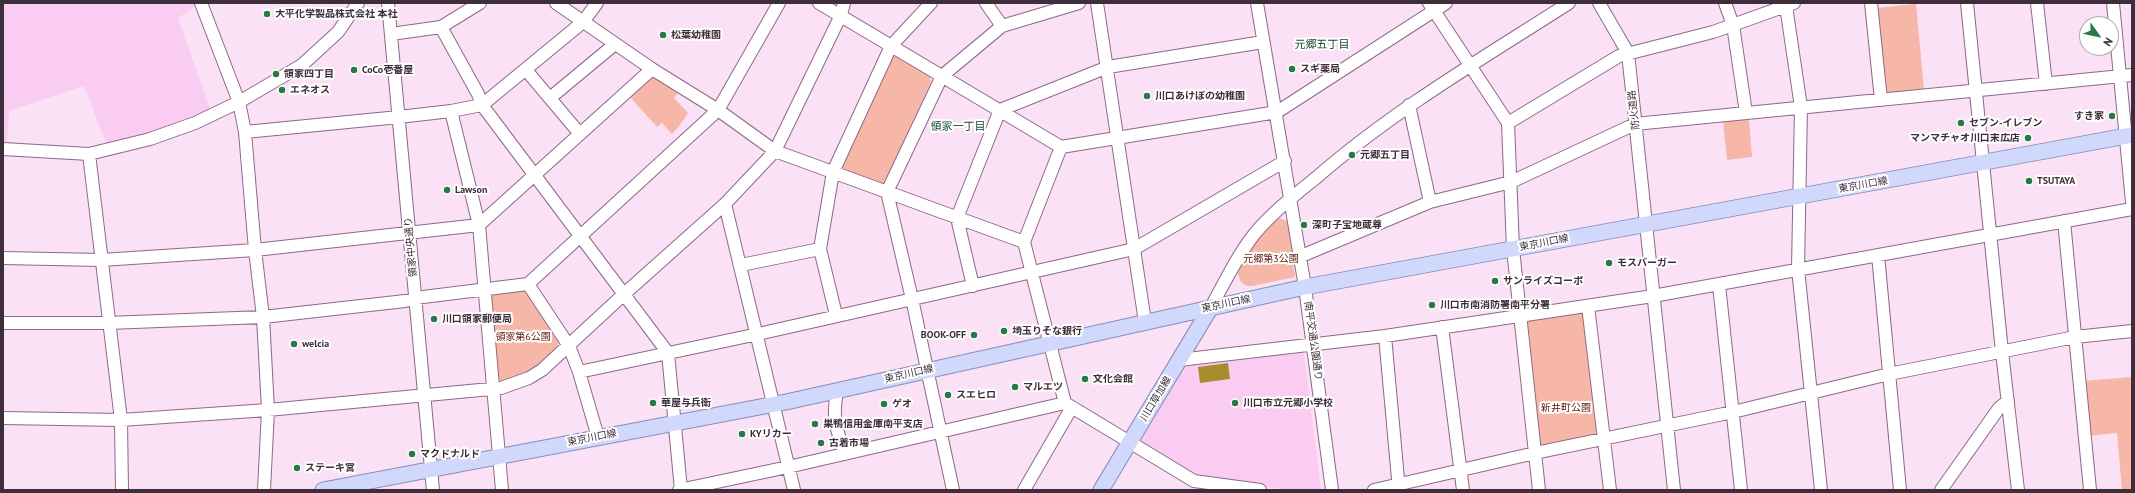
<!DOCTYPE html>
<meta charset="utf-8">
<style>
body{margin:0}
#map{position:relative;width:2135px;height:493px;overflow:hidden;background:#fae1f5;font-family:"PT Sans",sans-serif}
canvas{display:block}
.frame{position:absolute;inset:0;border:4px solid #3e2e3b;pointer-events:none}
.north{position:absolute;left:2079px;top:16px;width:40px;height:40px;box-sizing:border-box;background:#fff;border:1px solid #b2abb1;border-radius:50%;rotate:123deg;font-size:11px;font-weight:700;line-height:16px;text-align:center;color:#3e2e3b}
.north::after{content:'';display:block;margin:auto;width:14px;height:18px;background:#2a7747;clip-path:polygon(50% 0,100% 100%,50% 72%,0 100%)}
</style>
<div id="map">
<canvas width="2135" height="493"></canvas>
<div class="frame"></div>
<div class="north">N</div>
</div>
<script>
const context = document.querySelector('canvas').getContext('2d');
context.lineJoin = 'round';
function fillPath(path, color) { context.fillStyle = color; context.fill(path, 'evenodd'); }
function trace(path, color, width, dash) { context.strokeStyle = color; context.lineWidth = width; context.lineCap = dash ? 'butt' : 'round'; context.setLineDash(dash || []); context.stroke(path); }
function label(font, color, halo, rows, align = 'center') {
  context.font = font + ' "PT Sans","Noto Sans JP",sans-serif'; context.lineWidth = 4; context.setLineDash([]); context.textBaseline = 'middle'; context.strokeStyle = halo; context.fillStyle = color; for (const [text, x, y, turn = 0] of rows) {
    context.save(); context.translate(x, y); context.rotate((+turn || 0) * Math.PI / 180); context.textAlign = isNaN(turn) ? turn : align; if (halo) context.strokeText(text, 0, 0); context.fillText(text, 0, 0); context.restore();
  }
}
const built = new Path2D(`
 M3 3H195L196 6 178 18 210 109 155 130 106 143 84 86 9 111 7 142H3Z
 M1301 351 1304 354 1321 490H1288L1200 479 1139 445 1138 439 1181 368 1186 365Z`);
const green = new Path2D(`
 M1916 4 1924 90 1888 93 1884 91 1876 8Z
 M894 54 930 76 931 82 885 183 883 184 843 170 841 164 890 56Z
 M650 76H656L679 92 674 98 688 113 680 125 672 134 662 123 657 127 629 96Z
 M1749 118 1752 157 1727 160 1723 121Z
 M1280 218 1289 222 1295 263 1293 264 1295 277 1252 286C1243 287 1239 281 1238 272 1246 258 1264 223 1280 218Z
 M523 288 529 291 559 335 557 349 534 369 515 379 501 383 496 379 488 297 492 292Z
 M1582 310 1586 313 1599 431 1596 437 1544 448 1539 444 1526 322 1530 317Z
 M2132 377V490H2122L2117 433 2088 436 2083 381Z`);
const water = new Path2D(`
 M1228 363 1230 379 1200 383 1198 367Z`);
const minor = new Path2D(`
 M201 3 239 102 245 132 255 250 263 317 268 410 264 490
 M388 3 433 490
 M556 3 652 69 718 110 775 151 1024 242
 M819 3 1061 147 1277 112 1446 3
 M986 3 1002 26
 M1097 3 1145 322
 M1257 3 1305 287 1332 490
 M1429 3 1508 123 1513 249 1539 490
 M1599 3 1628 53 1674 490
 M1725 3 1733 25 1746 113
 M1871 3 1881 100
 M1967 3 2002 352 2018 490
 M2037 3 2046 84
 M2113 3 2132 202
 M1786 6 1801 107 1798 269 1821 490
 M441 27 478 94 482 105 668 353 681 490
 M391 34 441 27 480 3
 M526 70 580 134
 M550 98 615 44
 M1409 105 1430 202
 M451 111 479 225 502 490
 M1508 123 1619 56 1713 32 1794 3
 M245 132 399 117 451 111 482 105 583 22 597 3
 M1061 147 1024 242 1065 403 1194 481 1260 490
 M3 149 89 154 150 139 195 123 239 102 302 65 338 32 358 3
 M89 154 121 420 122 490
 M725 204 794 490
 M2064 221 2090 490
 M1878 255 1900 490
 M1299 257 1430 202 1511 182 1635 124 2132 75
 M3 258 101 260 255 250 479 225 652 69
 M741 265 820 249
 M528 284 569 346 579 372 598 437
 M1719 285 1741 490
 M973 286 957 218 1000 110 1108 67 1263 42
 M1588 306 1610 490
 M1211 307C1225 282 1238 254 1256 232 1274 211 1296 194 1317 177 1394 110 1483 58 1569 3
 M836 315 820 249 833 172 891 46 931 3
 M3 323H108L263 317 405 301 423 297 528 284 718 110 779 3
 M1442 327 1463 490
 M1385 336 1399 490
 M1179 360 1385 336 1653 296 2132 209
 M579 372 758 334 1134 249 1285 161
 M837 391C832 419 836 428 845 454
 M3 418 121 420 268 410 501 388 529 378 542 370 623 295 725 204 775 151 841 15 844 3
 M679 490 788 467 1065 403
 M953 490 912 299 887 192 942 76 1002 26 1079 3
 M1024 490 1072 407
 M1374 490 1535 453 1733 412 1889 374 2075 337 2132 331
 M1941 490 1999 408 2008 401`);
const major = new Path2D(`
 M323 490 786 402 1305 287 2132 135
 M1101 490 1211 307`);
const markers = [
 [267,14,4,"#2a7747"],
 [663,35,4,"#2a7747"],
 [1292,69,4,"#2a7747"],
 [354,70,4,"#2a7747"],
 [276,74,4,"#2a7747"],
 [282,90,4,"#2a7747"],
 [1147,96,4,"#2a7747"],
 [2112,116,4,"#2a7747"],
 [1961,123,4,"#2a7747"],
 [2028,138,4,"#2a7747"],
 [1352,155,4,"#2a7747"],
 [2029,181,4,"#2a7747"],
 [447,190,4,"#2a7747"],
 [1304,225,4,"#2a7747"],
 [1609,263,4,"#2a7747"],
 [1495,281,4,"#2a7747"],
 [1432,305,4,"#2a7747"],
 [434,319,4,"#2a7747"],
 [1004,331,4,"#2a7747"],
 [974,335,4,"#2a7747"],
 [294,344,4,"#2a7747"],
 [1085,379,4,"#2a7747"],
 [1015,387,4,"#2a7747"],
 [948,395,4,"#2a7747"],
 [653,403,4,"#2a7747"],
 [1235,403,4,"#2a7747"],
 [884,404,4,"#2a7747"],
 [815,424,4,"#2a7747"],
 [742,434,4,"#2a7747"],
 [821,443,4,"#2a7747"],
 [412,454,4,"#2a7747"],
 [297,468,4,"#2a7747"]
];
const poiNames = [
 ["大平化学製品株式会社 本社",275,14],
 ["松葉幼稚園",671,35],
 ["スギ薬局",1300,69],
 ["CoCo壱番屋",362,70],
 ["領家四丁目",284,74],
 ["エネオス",290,90],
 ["川口あけぼの幼稚園",1155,96],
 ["すき家",2104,116,"right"],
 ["セブン-イレブン",1969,123],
 ["マンマチャオ川口末広店",2020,138,"right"],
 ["元郷五丁目",1360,155],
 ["TSUTAYA",2037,181],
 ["Lawson",455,190],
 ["深町子宝地蔵尊",1312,225],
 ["モスバーガー",1617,263],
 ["サンライズコーポ",1503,281],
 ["川口市南消防署南平分署",1440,305],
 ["川口領家郵便局",442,319],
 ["埼玉りそな銀行",1012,331],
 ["BOOK-OFF",966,335,"right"],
 ["welcia",302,344],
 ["文化会館",1093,379],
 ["マルエツ",1023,387],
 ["スエヒロ",956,395],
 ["華屋与兵衛",661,403],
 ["川口市立元郷小学校",1243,403],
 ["ゲオ",892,404],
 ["巣鴨信用金庫南平支店",823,424],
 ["KYリカー",750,434],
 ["古着市場",829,443],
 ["マクドナルド",420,454],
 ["ステーキ宮",305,468]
];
const streetNames = [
 ["防火道路",1634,110,-96],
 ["東京川口線",1863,185,-10],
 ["東京川口線",1544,243,-11],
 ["領家中央通り",411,247,-95],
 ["東京川口線",1226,304,-12],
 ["南平交通公園通り",1313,341,82],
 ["東京川口線",909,374,-13],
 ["川口草加線",1156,399,-59],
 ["東京川口線",592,438,-11]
];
const parkNames = [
 ["元郷第3公園",1271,259],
 ["領家第6公園",523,337],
 ["新井町公園",1566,408]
];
const neighbourhoodNames = [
 ["元郷五丁目",1322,45],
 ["領家一丁目",958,127]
];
fillPath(built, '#fbccf2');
fillPath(green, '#f6b7a9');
fillPath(water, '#a98d2a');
trace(minor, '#8d6987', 14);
trace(major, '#888db7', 17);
trace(minor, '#fff', 12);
trace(major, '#d0d9fc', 15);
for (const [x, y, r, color] of markers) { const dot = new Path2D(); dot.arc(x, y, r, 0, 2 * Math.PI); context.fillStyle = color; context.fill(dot); trace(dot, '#fff', 1.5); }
label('bold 10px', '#3e2e3b', '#fff', poiNames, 'left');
label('10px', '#3e2e3b', '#fff', streetNames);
label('10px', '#5f1709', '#fff', parkNames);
label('11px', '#184d2c', '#fff', neighbourhoodNames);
</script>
